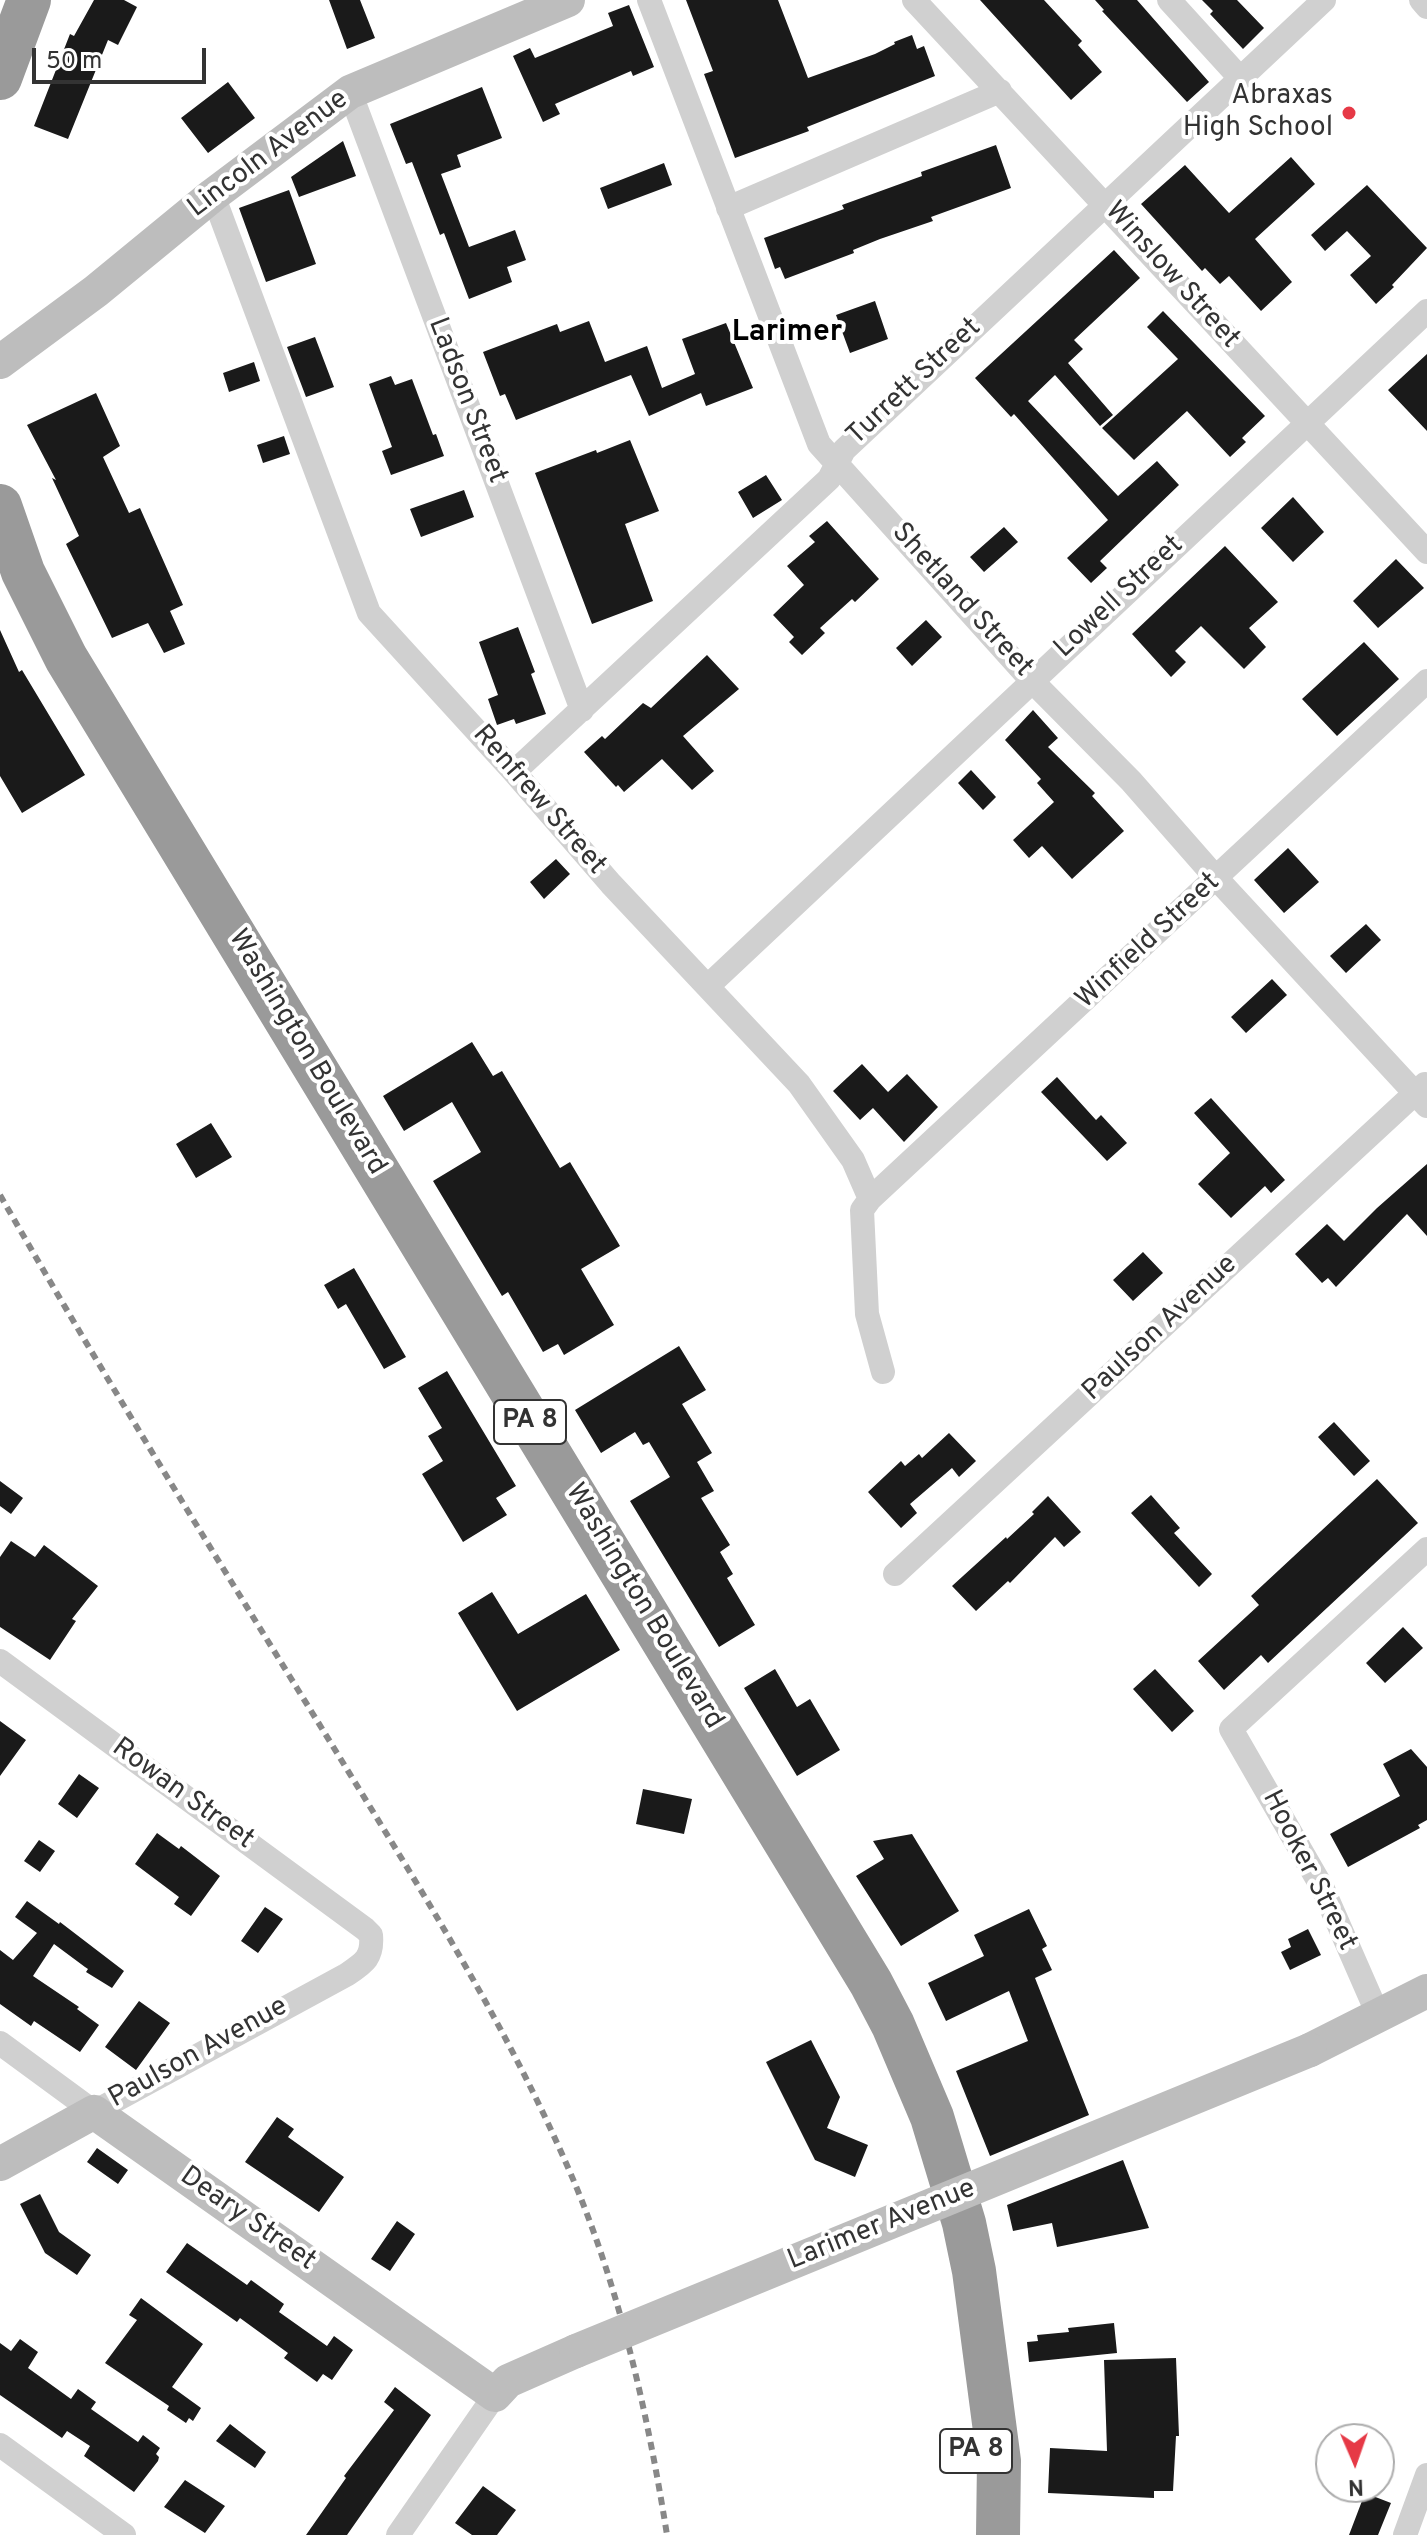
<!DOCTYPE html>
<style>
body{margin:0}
#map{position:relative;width:1427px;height:2535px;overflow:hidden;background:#fff;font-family:Overpass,sans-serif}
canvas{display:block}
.north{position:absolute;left:1315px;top:2423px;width:80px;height:80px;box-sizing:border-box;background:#fff;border:2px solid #adadad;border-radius:50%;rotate:178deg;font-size:22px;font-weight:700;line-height:32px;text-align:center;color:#333}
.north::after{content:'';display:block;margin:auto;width:28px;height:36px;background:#e63946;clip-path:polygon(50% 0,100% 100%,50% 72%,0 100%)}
.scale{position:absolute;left:32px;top:48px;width:174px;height:36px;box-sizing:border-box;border:4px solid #333;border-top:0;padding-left:10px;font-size:24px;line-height:28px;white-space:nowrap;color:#333;-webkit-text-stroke:6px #fff;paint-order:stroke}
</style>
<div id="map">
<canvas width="1427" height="2535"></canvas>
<div class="north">N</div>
<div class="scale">50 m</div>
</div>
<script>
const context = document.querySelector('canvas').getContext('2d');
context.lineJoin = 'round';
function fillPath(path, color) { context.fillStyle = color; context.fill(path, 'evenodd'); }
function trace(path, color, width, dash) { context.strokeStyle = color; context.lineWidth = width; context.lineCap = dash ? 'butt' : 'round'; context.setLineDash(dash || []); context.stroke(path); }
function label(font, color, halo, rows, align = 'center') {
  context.font = font + ' Overpass,sans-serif'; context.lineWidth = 8; context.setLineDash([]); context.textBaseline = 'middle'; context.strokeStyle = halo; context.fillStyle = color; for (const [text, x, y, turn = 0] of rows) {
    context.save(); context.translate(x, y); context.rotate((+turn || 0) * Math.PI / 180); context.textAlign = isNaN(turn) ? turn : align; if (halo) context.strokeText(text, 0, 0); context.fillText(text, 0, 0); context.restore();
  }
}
const building = new Path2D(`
 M94 0H124L137 7 118 45 108 40 68 139 34 126 70 34 74 36Z
 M329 0H360L375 38 347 49Z
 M686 0H778L808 78 875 54 895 44 894 42 912 35 917 49 924 46 935 76 807 127 809 131 735 158 704 74 713 71Z
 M980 0H1044L1082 41 1078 45 1102 72 1071 100Z
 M1095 0H1137L1209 82 1187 102 1102 11 1104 10Z
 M1202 0H1237L1264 28 1243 49 1210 14 1213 11Z
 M629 5 654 67 633 76 631 71 555 104 560 114 543 122 513 56 530 48 535 58 613 26 608 13Z
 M228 82 255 118 208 153 181 118Z
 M482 87 502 138 457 155 461 167 441 174 469 247 515 230 526 260 507 267 512 282 469 299 444 233 440 235 412 162 406 164 390 124Z
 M343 141 356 176 299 197 291 177Z
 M996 145 1011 188 931 217 933 221 880 239 853 250 854 253 785 279 780 267 775 269 764 238 844 209 842 205 922 176 921 172Z
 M1291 157 1315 184 1255 239 1292 282 1261 311 1229 276 1220 284 1205 268 1202 271 1141 204 1185 165 1229 213Z
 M664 163 672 185 608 209 600 188Z
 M1367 185 1427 248 1392 285 1394 287 1376 304 1350 275 1371 256 1347 231 1325 251 1311 235Z
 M289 190 316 264 266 282 239 208Z
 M1114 250 1140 278 1074 340 1083 349 1068 363 1113 415 1100 426 1055 375 1028 401 1118 496 1157 461 1179 485 1100 561 1107 568 1091 583 1067 558 1108 520 1014 414 1011 417 975 378Z
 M875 301 888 339 850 353 836 315Z
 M1163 311 1265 416 1242 438 1246 442 1230 457 1187 411 1134 460 1102 428 1178 359 1147 327Z
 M589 321 605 362 647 346 662 388 695 374 682 339 726 323 753 388 706 406 701 393 649 416 631 375 516 420 505 394 500 396 483 352 557 324 560 332Z
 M315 337 334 387 306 397 287 347Z
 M1427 354V431L1388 390Z
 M254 362 260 381 229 392 223 373Z
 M391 376 395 385 412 379 433 435 436 434 444 456 391 475 382 451 392 447 369 384Z
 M96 393 120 446 103 457 129 513 140 508 183 605 170 611 185 644 164 653 148 623 112 638 66 544 79 536 52 478 56 480 27 425Z
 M284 436 290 454 263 463 257 445Z
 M630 440 659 511 625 524 653 601 592 624 535 473 596 450 597 453Z
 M766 475 782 500 753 518 738 492Z
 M464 490 474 517 421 537 410 509Z
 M1293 497 1324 532 1293 562 1261 528Z
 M827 521 879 579 855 602 852 599 820 628 825 633 802 655 789 642 794 637 773 615 804 585 787 566 815 542 809 536Z
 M1004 527 1018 542 984 572 970 557Z
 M1225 546 1278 602 1249 628 1266 647 1244 669 1201 626 1175 651 1186 662 1171 677 1132 634Z
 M1396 559 1424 588 1378 628 1353 601Z
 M926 620 942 637 912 666 896 648Z
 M518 627 535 672 531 674 546 714 516 724 514 719 497 725 488 699 498 695 479 642Z
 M0 630 19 672 22 670 85 775 22 813 0 776Z
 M1364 642 1399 679 1337 736 1302 699Z
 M707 655 739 689 683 736 714 771 692 790 662 759 624 792 618 785 616 787 584 752 602 736 605 739 643 703 651 708Z
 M1033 710 1058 738 1048 747 1095 793 1092 796 1124 831 1072 879 1042 846 1029 858 1013 840 1054 802 1037 783 1041 779 1005 740Z
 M971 770 996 797 983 810 958 783Z
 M1288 848 1319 882 1284 913 1254 880Z
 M556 859 570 874 544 899 530 882Z
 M1366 924 1381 940 1346 973 1330 956Z
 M1272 979 1287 995 1246 1033 1231 1017Z
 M472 1042 493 1076 502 1071 560 1168 570 1162 620 1246 581 1269 614 1325 564 1355 558 1344 543 1352 508 1292 502 1296 433 1181 481 1152 452 1102 404 1131 383 1096Z
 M862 1064 888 1092 907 1074 938 1107 904 1142 873 1108 860 1120 833 1091Z
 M1057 1077 1096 1120 1101 1115 1127 1143 1107 1161 1041 1092Z
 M1211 1098 1285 1180 1271 1193 1265 1186 1231 1218 1198 1184 1230 1153 1194 1113Z
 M211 1123 232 1157 196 1178 176 1144Z
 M1427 1164V1236L1407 1214 1336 1287 1328 1278 1322 1283 1295 1254 1327 1224 1344 1241 1377 1208Z
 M1143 1252 1163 1273 1133 1301 1113 1280Z
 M354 1268 406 1357 384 1369 346 1304 338 1309 324 1285Z
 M679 1346 706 1390 682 1404 712 1453 697 1462 714 1491 701 1498 730 1545 720 1552 733 1574 727 1578 755 1625 719 1647 630 1501 670 1477 649 1442 643 1445 635 1432 601 1453 575 1410Z
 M447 1371 516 1486 496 1498 507 1515 463 1542 422 1474 443 1461 428 1436 442 1428 418 1388Z
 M1334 1422 1370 1461 1354 1476 1318 1437Z
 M949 1433 976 1461 959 1477 952 1468 910 1504 917 1513 901 1528 868 1492 901 1461 905 1466 919 1454 922 1458Z
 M1377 1479 1418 1523 1268 1663 1261 1655 1224 1690 1198 1661 1259 1605 1251 1596Z
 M0 1481 23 1498 11 1514 0 1506Z
 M1151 1495 1180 1528 1174 1533 1212 1574 1199 1587 1131 1513Z
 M1048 1496 1081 1532 1064 1547 1055 1537 1010 1583 1008 1581 976 1611 952 1586 1006 1537 1007 1539 1034 1514 1032 1512Z
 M11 1541 35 1557 44 1545 98 1586 72 1619 76 1621 50 1660 0 1627V1557Z
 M492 1592 518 1634 586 1594 620 1650 517 1711 458 1613Z
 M1403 1627 1423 1648 1385 1683 1366 1663Z
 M775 1669 797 1707 810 1699 840 1750 797 1776 744 1688Z
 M1155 1669 1194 1711 1172 1732 1133 1689Z
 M0 1721 26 1740 0 1776Z
 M1411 1749 1427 1767V1820L1418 1825 1420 1828 1348 1867 1330 1834 1400 1796 1383 1764Z
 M79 1774 99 1788 77 1818 58 1804Z
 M643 1789 692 1799 684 1834 636 1824Z
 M157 1833 179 1849 181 1846 220 1876 191 1916 174 1904 179 1897 135 1864Z
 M912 1834 959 1911 901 1946 856 1876 884 1859 873 1841Z
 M39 1840 55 1851 40 1872 24 1861Z
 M27 1901 59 1924 60 1922 124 1971 112 1988 86 1972 88 1969 85 1967 54 1944 33 1976 79 2007 77 2009 99 2025 80 2052 34 2021 31 2026 0 2004V1950L13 1960 37 1933 15 1917Z
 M265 1907 283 1919 258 1953 241 1941Z
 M1029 1909 1047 1946 1042 1949 1052 1970 1035 1978 1089 2115 990 2156 956 2071 1028 2041 1009 1991 946 2021 928 1983 984 1956 974 1935Z
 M1308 1929 1321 1955 1290 1970 1281 1952 1291 1947 1288 1939Z
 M139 2001 170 2023 136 2070 105 2047Z
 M811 2040 840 2097 827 2128 868 2145 855 2177 815 2160 766 2062Z
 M277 2117 294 2129 288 2137 344 2177 319 2212 245 2162Z
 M97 2148 128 2170 118 2184 87 2162Z
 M1123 2160 1149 2228 1057 2247 1052 2223 1013 2231 1007 2205Z
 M40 2194 59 2232 91 2255 77 2275 45 2253 20 2204Z
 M397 2221 415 2234 390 2271 371 2259Z
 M187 2243 247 2285 251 2280 284 2304 279 2312 327 2346 334 2336 353 2350 332 2380 323 2374 317 2382 284 2358 288 2353 240 2318 237 2322 166 2272Z
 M141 2298 203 2344 172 2387 201 2408 193 2421 189 2418 186 2423 167 2410 169 2406 105 2363 137 2320 129 2315Z
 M1114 2323 1117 2353 1029 2362 1027 2342 1038 2341 1037 2335 1069 2332 1068 2328Z
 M20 2339 38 2352 28 2368 71 2399 78 2389 96 2402 91 2409 138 2442 143 2435 160 2448 156 2454 159 2457 158 2461 134 2492 84 2456 90 2446 67 2431 62 2438 0 2395V2343L11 2351Z
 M1176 2358 1179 2436H1176L1173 2491H1154V2498L1048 2493 1050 2448 1107 2451 1104 2360Z
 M395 2387 431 2415 347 2535H306L346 2478 344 2476 394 2410 384 2402Z
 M230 2424 266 2452 255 2468 216 2441Z
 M185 2480 225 2506 205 2533 164 2507Z
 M483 2486 516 2510 497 2535H472L455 2523Z
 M1365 2493 1391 2503 1378 2535H1349Z`);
const street = new Path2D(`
 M649 0 819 444 1032 681 1131 781 1217 879 1427 1106
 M914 0 1427 552
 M1169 0 1240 78
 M1421 0 1427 7
 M350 92 582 710
 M213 195 369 613 514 772 611 884 799 1084 853 1160 870 1199 862 1210 867 1314 883 1372
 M728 208 1000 91
 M514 772 829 479 844 450 1324 0
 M708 986 1427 311
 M870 1199 1427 681
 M895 1574 1425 1084
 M0 1661 365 1929 371 1935C373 1958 364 1963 346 1975L94 2112 0 2043
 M1379 2017 1323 1889 1231 1729 1427 1549
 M0 2445 124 2535
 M398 2535 495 2395
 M1405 2535 1427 2475`);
const secondary = new Path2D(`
 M0 362 96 291 213 195 350 92 568 0
 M1310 2050 1427 1991
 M0 2164 94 2112 495 2395 508 2381 576 2351`);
const highway = new Path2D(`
 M0 78 29 0
 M0 506 23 572 66 658 871 1983 893 2025 932 2117 964 2223 974 2271 999 2461 998 2535`);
const rail = new Path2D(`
 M0 1195C108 1384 223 1568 337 1753 419 1887 503 2019 566 2163 618 2280 647 2409 667 2535`);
const secondaryBridge = new Path2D(`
 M576 2351 1310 2050`);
const markers = [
 [1349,113,8,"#e63946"]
];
const shields = [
 [530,1422,72],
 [976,2451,72]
];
const shieldNames = [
 ["PA 8",530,1422],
 ["PA 8",976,2451]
];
const poiNames = [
 ["Abraxas",1333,97],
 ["High School",1333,129]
];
const streetNames = [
 ["Lincoln Avenue",269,155,-37],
 ["Winslow Street",1171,276,48],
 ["Turrett Street",915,383,-43],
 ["Ladson Street",466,401,69],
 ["Lowell Street",1120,598,-43],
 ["Shetland Street",961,601,48],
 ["Renfrew Street",538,801,49],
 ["Winfield Street",1149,942,-43],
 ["Washington Boulevard",306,1053,59],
 ["Paulson Avenue",1161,1329,-43],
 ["Washington Boulevard",643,1607,59],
 ["Rowan Street",182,1795,36],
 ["Hooker Street",1308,1871,63],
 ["Paulson Avenue",199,2054,-29],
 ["Deary Street",247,2220,35],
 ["Larimer Avenue",882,2226,-22]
];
const neighbourhoodNames = [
 ["Larimer",787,334]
];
fillPath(building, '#1a1a1a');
trace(street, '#d0d0d0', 24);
trace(secondary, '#bdbdbd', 34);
trace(highway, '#9a9a9a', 44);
trace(rail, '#888', 6, [8, 6]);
trace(secondaryBridge, '#bdbdbd', 34);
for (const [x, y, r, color] of markers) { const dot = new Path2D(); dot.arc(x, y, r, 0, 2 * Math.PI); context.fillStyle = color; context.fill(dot); trace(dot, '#fff', 3); }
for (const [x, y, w] of shields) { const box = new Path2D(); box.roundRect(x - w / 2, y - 22, w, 44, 6); context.fillStyle = '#fff'; context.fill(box); trace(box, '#333', 2); }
label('bold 26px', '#333', null, shieldNames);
label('28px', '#333', '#fff', poiNames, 'right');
label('28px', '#333', '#fff', streetNames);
label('bold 30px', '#000', '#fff', neighbourhoodNames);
</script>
